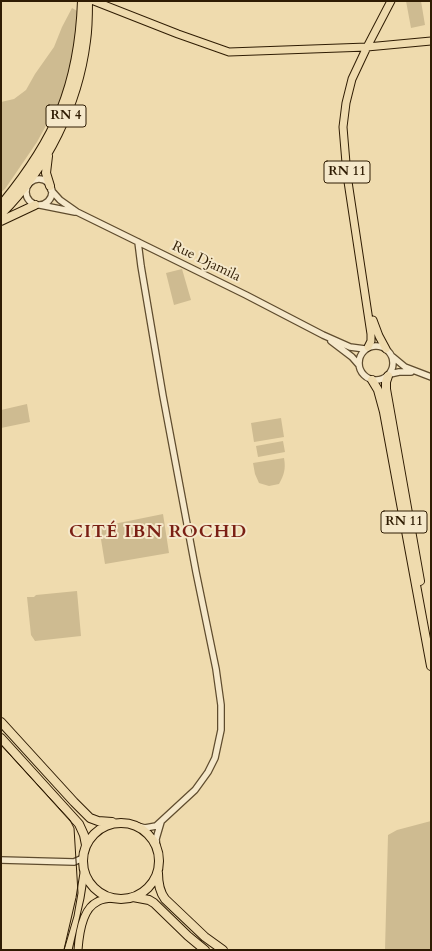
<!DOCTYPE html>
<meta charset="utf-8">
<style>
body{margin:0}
#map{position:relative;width:432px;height:951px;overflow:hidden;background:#efdbae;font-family:Cardo,serif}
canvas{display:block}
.frame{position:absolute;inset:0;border:2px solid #2f1c03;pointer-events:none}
</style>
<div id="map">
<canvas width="432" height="951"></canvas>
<div class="frame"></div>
</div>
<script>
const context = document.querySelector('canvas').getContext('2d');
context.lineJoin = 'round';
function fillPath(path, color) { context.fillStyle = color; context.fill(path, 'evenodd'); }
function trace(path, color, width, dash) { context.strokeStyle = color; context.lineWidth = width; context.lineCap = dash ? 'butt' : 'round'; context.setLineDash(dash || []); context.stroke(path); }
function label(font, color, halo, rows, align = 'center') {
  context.font = font + ' Cardo,serif'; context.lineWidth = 4; context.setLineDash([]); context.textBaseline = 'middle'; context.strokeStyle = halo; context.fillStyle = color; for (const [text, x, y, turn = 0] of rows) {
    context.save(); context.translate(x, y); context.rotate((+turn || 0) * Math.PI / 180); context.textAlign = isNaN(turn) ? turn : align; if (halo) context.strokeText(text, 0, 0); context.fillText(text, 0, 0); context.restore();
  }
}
const green = new Path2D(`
 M406 1H421L425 25 411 28Z
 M72 8 79 12 71 71 59 102 37 142 5 189 1 192V102L14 99 26 90 35 74 54 47 62 27Z
 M182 269 191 300 174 305 166 273Z
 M27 404 30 422 1 428V410Z
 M281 418 284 437 254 442 251 423Z
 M283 441 285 452 258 457 256 446Z
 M284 458C286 469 284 475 279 484L269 486 259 483 255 474 253 463Z
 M163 514 169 553 105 564 99 527Z
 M77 591 81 636 35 641 31 635 27 597H34L36 595Z
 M431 821V950H385L388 835 397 830Z`);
const minor = new Path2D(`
 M26 192a13 13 0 1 1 26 0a13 13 0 1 1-26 0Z
 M51 190 60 200 77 212 246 295 323 335 350 347 365 349
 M40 205 75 212
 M331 341 352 357 359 365
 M359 363a17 17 0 1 1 34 0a17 17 0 1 1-34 0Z
 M393 357 405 367 431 377
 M390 374 399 372H411
 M134 825 145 828 156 826 195 790 208 772 215 758 221 730V705L216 669 196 572 163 396 141 266 138 242
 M157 849 156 839 161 822
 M1 860 74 862 83 858`);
const major = new Path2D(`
 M94 1 178 34 229 52 367 47 431 41
 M373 320 379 336 386 349
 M368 347 371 341V334L347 175 343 127 346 103 352 79 367 47 391 1
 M68 950 80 898 84 873
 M78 950C79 936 82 909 97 902 101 899 107 899 112 898`);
const highway = new Path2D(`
 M48 156 46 173 50 186
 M1 205C55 140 79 86 82 1
 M1 214C47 168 78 105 86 41 88 28 88 14 88 1
 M1 221 35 205
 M388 376 386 382V389L420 581
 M372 380 378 390 384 412 431 666
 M1 722 74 802 90 818 98 821 112 822
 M1 738 79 824 84 835 86 845
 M83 861a38 38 0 1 1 76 0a38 38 0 1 1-76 0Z
 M158 873C158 883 159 891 165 899L205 937 223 950
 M133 897 149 900 154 903 188 936 205 950`);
const tram = new Path2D(`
 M1 745 70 820 74 828 78 893 74 916 64 950`);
const shields = [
 [66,116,40],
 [347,172,46],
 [404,522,46]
];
const shieldNames = [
 ["RN 4",66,116],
 ["RN 11",347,172],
 ["RN 11",404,522]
];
const streetNames = [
 ["Rue Djamila",206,262,26]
];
const districtNames = [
 ["CITÉ IBN ROCHD",158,533]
];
fillPath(green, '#cebb91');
trace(minor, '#5f4c2e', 8);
trace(major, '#2f1c03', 9);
trace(highway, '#2f1c03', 10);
trace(minor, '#f5e8ca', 5.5);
trace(major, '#efdbae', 7);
trace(highway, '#efdbae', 8);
trace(tram, '#2f1c03', 1);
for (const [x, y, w] of shields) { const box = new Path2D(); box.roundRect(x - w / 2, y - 11, w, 22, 3); context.fillStyle = '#f5e8ca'; context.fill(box); trace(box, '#2f1c03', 1); }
label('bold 13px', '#2f1c03', null, shieldNames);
label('14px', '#2f1c03', '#f5e8ca', streetNames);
context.letterSpacing = '1px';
label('bold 18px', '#7a1f14', '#f5e8ca', districtNames);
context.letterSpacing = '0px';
</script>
